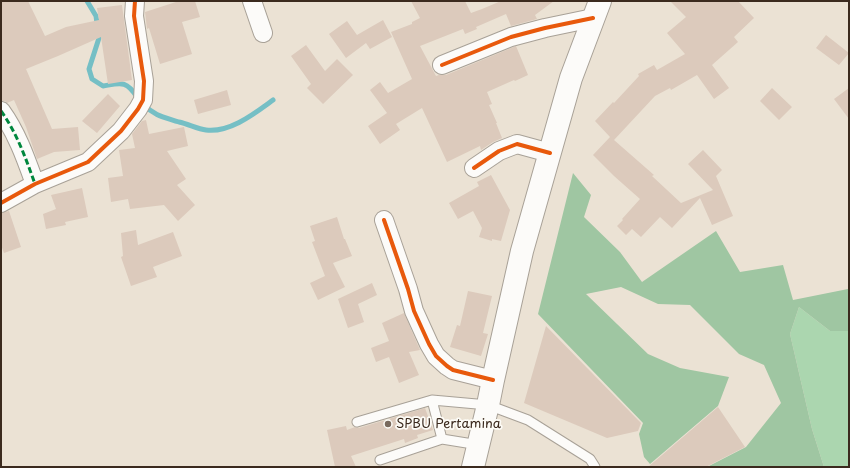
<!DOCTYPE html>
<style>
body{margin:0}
#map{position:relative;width:850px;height:468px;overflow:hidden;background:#ebe2d4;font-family:"Playpen Sans",sans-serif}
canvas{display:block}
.frame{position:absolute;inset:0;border:2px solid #3b2a1e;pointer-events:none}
</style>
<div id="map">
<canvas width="850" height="468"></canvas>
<div class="frame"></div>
</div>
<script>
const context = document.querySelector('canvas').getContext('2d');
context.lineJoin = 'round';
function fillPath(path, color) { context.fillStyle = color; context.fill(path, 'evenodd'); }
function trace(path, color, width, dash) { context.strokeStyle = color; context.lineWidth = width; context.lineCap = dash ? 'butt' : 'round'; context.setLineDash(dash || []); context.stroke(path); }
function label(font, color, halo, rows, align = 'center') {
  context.font = font + ' "Playpen Sans",sans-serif'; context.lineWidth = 3.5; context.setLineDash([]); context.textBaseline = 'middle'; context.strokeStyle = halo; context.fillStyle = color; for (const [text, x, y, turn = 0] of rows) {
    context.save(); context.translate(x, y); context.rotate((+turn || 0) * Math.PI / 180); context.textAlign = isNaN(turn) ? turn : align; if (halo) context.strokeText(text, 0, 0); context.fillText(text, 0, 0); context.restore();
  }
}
const green = new Path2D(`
 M799 307 830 331H849V467H824L812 429 790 334Z`);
const forest = new Path2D(`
 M573 173 591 195 584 217 620 252 642 282 716 231 740 272 783 265 793 300 848 289 849 288V331H830L799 307 790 334 812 429 824 467H707L746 447 781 403 764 365 739 354 690 305 658 304 621 287 586 294 648 354 680 368 729 377 718 406 650 464 644 457 639 434 643 423 538 314Z`);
const stream = new Path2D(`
 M87 1 96 16 99 38 89 69 92 79 103 86C121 83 126 80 137 97
 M144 105C155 116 164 117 179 122 188 124 198 129 206 130 230 133 255 113 273 100`);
const building = new Path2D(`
 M1 1H28L45 36 66 27 99 20 97 8 122 5 132 80 108 84 101 37 58 56 26 69 52 129 78 127 80 150 54 152 37 159 26 127 14 100 7 103 5 101H1Z
 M179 1H195L200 17 182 22 192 54 160 64 149 28 147 29 145 12Z
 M411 1H465L471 13 482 9 501 1H554L535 15 537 19 511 26 506 14 476 27 477 29 465 34 463 29 420 46 436 76 439 75H446L516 46 528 75 515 81 514 80 487 92 492 104 489 105 497 123H496L502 138 493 142 481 150 480 146 447 162 422 108 396 124 400 130 380 144 368 126 387 113 370 90 380 82 388 93 412 79 391 32 412 24V22L420 18Z
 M670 1H738L754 18 734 37 738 42 712 65 729 88 714 99 697 75 671 90 670 88 655 96 614 140 654 175 652 176 681 203 713 190 688 164 703 150 722 170 716 176 733 216 712 225 700 198 672 228 660 217 641 237 632 229 626 235 617 226 623 220 622 219 640 199 614 176 593 155 610 137 595 121 613 102 614 103 639 76 638 74 654 65 657 70 685 54 667 33 686 17Z
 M383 20 392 37 370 49 366 43 346 58 329 34 347 21 357 35Z
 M826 35 849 53 839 65 816 48Z
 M306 45 325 71 337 59 353 75 323 104 307 88 311 84 291 56Z
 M772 88 792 107 779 120 760 101Z
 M849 88V119L834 99Z
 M227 90 231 105 198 114 194 100Z
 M108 94 120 106 97 133 82 121Z
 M146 120 149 134 184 127 188 146 167 151 186 179 177 185 195 205 178 221 164 205 130 209 128 199 111 202 108 178 123 176 119 150 135 148 132 134 142 121Z
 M491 175 510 210 501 241 492 239V241L479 237 482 228 473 211 458 219 449 203 479 186 477 182Z
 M82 188 88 217 65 222 66 225 46 229 43 214 56 209 51 195Z
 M9 211 21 247 4 253 1 245V213Z
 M337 217 344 239H345L352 256 333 263 345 287 318 300 310 283 325 276 312 242 315 241 310 226Z
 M136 230 138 245 173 232 182 256 153 267 157 277 131 286 121 257 123 256 121 233Z
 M372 283 377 295 358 304 364 322 348 328 338 299Z
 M468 291 492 296 483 333 488 334 481 356 450 347 457 325 460 326Z
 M404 313 420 350 409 352 419 375 399 383 389 357 376 362 371 348 389 341 382 323Z
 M546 326 641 423 638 431 607 438 524 403Z
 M718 407 745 447 706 467H648Z
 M425 408 433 430 417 435 418 438 405 443 404 439 351 456 356 467H335L327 430 346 426 347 430 355 427 359 428Z`);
const service = new Path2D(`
 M432 400 442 439
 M357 422 432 400 488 405 528 420 590 459 595 467
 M380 460 442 439 479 445`);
const minor = new Path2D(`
 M252 1 263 33
 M442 65 511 37 545 28 593 18
 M1 111C17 133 26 159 35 184
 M474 168 499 151 517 144 550 153
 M1 203 35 184 88 162 121 131 138 109 143 100 144 81 134 16 135 1
 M384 220 408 289 414 311 429 344 436 356 447 366 453 370 493 380`);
const primary = new Path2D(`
 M473 467 488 405 493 380 522 251 571 78 600 1`);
const quiet = new Path2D(`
 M1 111C17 133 26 159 35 184`);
const cycleway = new Path2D(`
 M442 65 511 37 545 28 593 18
 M474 168 499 151 517 144 550 153
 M1 203 35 184 88 162 121 131 138 109 143 100 144 81 134 16 135 1
 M384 220 408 289 414 311 429 344 436 356 447 366 453 370 493 380`);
const markers = [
 [388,424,4,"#796a5e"]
];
const poiNames = [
 ["SPBU Pertamina",396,424]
];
fillPath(green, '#abd6af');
fillPath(forest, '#9fc6a2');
trace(stream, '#75bfc5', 5);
fillPath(building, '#dccabc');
trace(service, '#a8a197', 11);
trace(minor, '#a8a197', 20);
trace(primary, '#a8a197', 24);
trace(service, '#fcfbf9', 9);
trace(minor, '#fcfbf9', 18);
trace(primary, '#fcfbf9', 22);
trace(quiet, '#00873e', 3, [6, 3]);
trace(cycleway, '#e8590c', 4);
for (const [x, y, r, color] of markers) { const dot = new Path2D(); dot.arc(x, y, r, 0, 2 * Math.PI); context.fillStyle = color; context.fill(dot); trace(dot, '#fdfcf7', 1.5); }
label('13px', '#3b2a1e', '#fdfcf7', poiNames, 'left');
</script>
